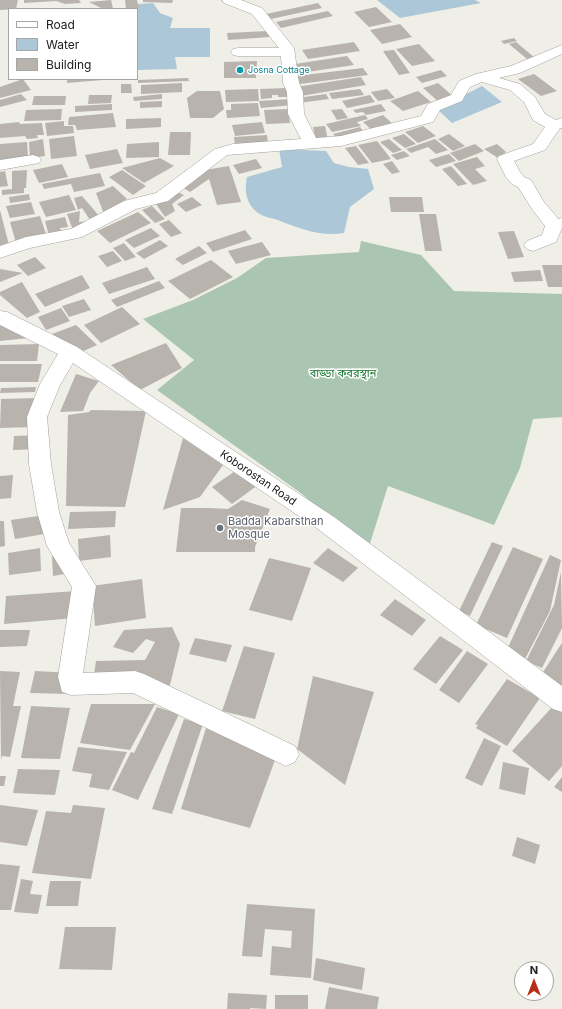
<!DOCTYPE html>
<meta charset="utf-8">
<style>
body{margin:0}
#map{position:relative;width:562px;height:1009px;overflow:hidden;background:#efeee7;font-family:Inter,sans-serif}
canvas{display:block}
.legend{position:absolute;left:8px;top:8px;width:130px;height:72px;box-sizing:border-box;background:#fff;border:1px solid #a6a6a6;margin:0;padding:5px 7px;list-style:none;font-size:12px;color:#202020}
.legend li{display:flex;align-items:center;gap:8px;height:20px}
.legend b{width:20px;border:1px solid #a6a6a6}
.north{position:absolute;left:514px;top:961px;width:40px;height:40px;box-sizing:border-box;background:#fff;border:1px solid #a6a6a6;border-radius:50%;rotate:0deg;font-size:11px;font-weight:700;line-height:16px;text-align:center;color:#202020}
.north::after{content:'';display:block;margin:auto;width:14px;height:18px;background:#ba2c15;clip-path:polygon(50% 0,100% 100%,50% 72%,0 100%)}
</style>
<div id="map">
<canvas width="562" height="1009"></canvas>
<ul class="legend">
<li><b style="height:5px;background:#fff"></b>Road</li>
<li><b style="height:11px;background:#acc8d8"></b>Water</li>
<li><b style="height:11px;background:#b8b4ad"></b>Building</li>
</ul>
<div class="north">N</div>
</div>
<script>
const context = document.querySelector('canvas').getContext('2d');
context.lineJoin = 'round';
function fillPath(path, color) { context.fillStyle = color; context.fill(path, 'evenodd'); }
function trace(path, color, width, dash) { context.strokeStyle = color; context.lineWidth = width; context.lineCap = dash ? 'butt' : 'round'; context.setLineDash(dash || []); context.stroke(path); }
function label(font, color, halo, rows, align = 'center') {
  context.font = font + ' Inter,"Noto Sans Bengali",sans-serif'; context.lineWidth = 3; context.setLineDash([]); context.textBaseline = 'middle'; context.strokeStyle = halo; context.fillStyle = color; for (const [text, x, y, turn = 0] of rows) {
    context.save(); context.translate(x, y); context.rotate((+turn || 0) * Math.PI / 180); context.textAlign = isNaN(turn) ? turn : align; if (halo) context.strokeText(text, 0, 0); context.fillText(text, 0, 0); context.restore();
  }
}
const cemetery = new Path2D(`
 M361 241 421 255 454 291 562 294V417L533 419 520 468 494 525 388 486 367 553 302 494 157 390 194 360 143 319 193 300 237 278 266 258 359 252Z`);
const water = new Path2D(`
 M377 0H475L481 3 400 18Z
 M153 3 160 13 173 18 170 28H210V57H175L177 69 137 70V9H122L139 4Z
 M482 86 502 102 452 123 437 109Z
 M279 149 326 151 334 163 349 167 368 169 374 189 350 207 344 233C320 237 298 228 275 219 270 218 262 216 258 213 246 204 244 191 247 177L282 167Z`);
const building = new Path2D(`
 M0 0H18L16 9 0 10Z
 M24 0H79L81 3 65 4 56 1 24 3Z
 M111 0 113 9H103L89 2Z
 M125 0H137L139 8 126 9Z
 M143 0H173L172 3 143 2Z
 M318 3 322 8 271 19 266 14Z
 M376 7 392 22 369 27 354 12Z
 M328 11 333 16 281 28 276 22Z
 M400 24 412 37 382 44 370 30Z
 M268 31 270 37 228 40 227 33Z
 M514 38 517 41 504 44 501 41Z
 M354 42 360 51 308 59 302 50Z
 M516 42 534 57 527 59 509 44Z
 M419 44 435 61 412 66 396 49Z
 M394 50 410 73 399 75 383 51Z
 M347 56 354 65 301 73 295 64Z
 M257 61 256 78H224V62Z
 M363 68 368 75 300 84 296 76Z
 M441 70 447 76 422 83 416 77Z
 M534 74 557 91 541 96 518 79Z
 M361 77 366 85 301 96 296 87Z
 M188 78 189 81 138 83V80Z
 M23 79 31 90 0 98V87Z
 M67 79H103V80L67 83Z
 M182 83V92L141 94V85Z
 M438 83 455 98 440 103 423 88Z
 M121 84H131L132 93H121Z
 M287 88 288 97H278V95H272V98L261 99 260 89Z
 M258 89 259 101 226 102 225 90Z
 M360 89 364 95 332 99 329 93Z
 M387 89 395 98 378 101 371 92Z
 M197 91H220L224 109 213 118H190L187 98Z
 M418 91 431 102 403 111 390 101Z
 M21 94 27 100 0 107V100Z
 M162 94V99L134 101 133 97Z
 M326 94 329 99 299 103 297 98Z
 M89 95H112L111 103 88 104Z
 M370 95 375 102 347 108 342 101Z
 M34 96H66L65 105H32Z
 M292 99 293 105 261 108 259 101Z
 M162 101V107L140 108V102Z
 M258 103 260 116 227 118 226 110H231V104Z
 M112 104V110L75 112V106Z
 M381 104 386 111 366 115 363 112 356 113 353 110Z
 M62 109 61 120 24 121 26 110Z
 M288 109 290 123 266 124 264 110Z
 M342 109 348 118 337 120 331 110Z
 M113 113 116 127 77 130 75 125H68L69 117Z
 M365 115 368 119 357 122 361 126 332 132 326 124Z
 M383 115 394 125 374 132 363 122Z
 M161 118V127L126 129V119Z
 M64 121V126H73L74 133 47 136 45 123Z
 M19 122 20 124 42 123 44 135H37L38 138 27 139 25 136 0 138V124Z
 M262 122 265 133 235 136 232 125Z
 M325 126 328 140 316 141 313 127Z
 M423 126 436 136 418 143 405 132Z
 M360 127 366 134 339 141 333 134Z
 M170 132H191L190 155H168Z
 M404 134 416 144 405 148 392 138Z
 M449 134 465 146 453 151 438 139Z
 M267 135 268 144 235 145 234 137Z
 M74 136 77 156 51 159 49 139Z
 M43 139 45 156 30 158 29 142Z
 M389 139 402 150 393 153 380 142Z
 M435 139 448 150 436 154 428 147 411 153 406 149Z
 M377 141 391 159 372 163 358 145Z
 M27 142 28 158 0 162V144Z
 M159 142V157L126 158 127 144Z
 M475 144 484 151 459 161 450 153Z
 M497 144 506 152 498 158 484 149Z
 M356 146 369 163 358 165 345 148Z
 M117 149 123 163 90 169 85 155Z
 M404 151 410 156 397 160 391 155Z
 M449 154 456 161 436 167 429 160Z
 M477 157 485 166 475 169 487 181 473 185 453 164Z
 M160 158 174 166 144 183 122 168Z
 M256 159 262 168 239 174 233 165Z
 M392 161 400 172 392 174 383 164Z
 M62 164 68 177 39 183 33 170Z
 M229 166 241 202 217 205 209 179 190 192 180 186 205 170Z
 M451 166 467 184 458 186 442 169Z
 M27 170 26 188H24V193L2 195V190L12 189V171Z
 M122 170 146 186 133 195 109 177Z
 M5 171 8 186 0 187V172Z
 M100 173 105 186 74 192 71 184 44 189 42 184Z
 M113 186 127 199 104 214 96 193Z
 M175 191 184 195 172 204 175 211 165 217 156 204Z
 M29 194 30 200 10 203 9 197Z
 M69 195 76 210 46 217 39 202Z
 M82 196 100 217 90 220 82 208 78 210 74 198Z
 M192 197 202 205 186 212 177 204Z
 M389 197H422L424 212H391Z
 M31 202 35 214 10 218 6 206Z
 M152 206 165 219 155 223 142 210Z
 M0 210 9 245 0 247Z
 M80 211 79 222 88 221 73 230 67 214Z
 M138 212 151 223 110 243 97 231Z
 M419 214H436L442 251H425Z
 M40 216 47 237 16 243 10 222Z
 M65 217 68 227 60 228 62 233 49 236 45 221Z
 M169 220 182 233 171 237 159 224Z
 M151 228 160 236 134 248 125 240Z
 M245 230 252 239 213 252 206 243Z
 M514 231 524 257 508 259 498 232Z
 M160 240 168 246 144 259 136 253Z
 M262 242 271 255 236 264 228 251Z
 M124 243 136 257 125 261 113 248Z
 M199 246 207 253 183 265 175 259Z
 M113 251 122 261 107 267 98 256Z
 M35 257 46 268 28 276 17 265Z
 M211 260 233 277 190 299 168 281Z
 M542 265H562V287H548Z
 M147 267 155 279 109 294 102 283Z
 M0 269 23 273 0 282Z
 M540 270 543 281 514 282 511 272Z
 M82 275 90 288 45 307 35 294Z
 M159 281 165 288 117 307 111 300Z
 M22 282 40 312 27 318 0 295V292Z
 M84 299 91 310 69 317 62 306Z
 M122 307 140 324 101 343 84 325Z
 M61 308 70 321 46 330 38 317Z
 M0 322 29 338 0 341Z
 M76 325 97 345 79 353 52 334Z
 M166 343 182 368 140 390 111 365Z
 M39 344 37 361H0V345Z
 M0 364H42L38 382H0Z
 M76 374 99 381 90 393 83 411 60 412Z
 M36 387 35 392 0 393 1 388Z
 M37 398 34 427 0 428 1 399Z
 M91 410 146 411 125 507 66 506 68 415 89 412Z
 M43 435 42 449 13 450 14 436Z
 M183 438 223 465 200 497 163 510Z
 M238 469 258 485 232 504 212 487Z
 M13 475 11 498 0 499V476Z
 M242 500 270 509 255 547V552H176L181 508H210L228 509Z
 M116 511 115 527 68 529 70 512Z
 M45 515 50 533 15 539 11 520Z
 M0 521H4L5 546 0 547Z
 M110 535 111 557 79 561 78 539Z
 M492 542 503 546 470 616 459 611Z
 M513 547 543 559 507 638 476 625Z
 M40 548 41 571 9 575 8 553Z
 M328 548 358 568 343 582 313 563Z
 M63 554 65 574 53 576 52 556Z
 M550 555 561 560 550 611 525 659 506 652Z
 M269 558 311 568 292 621 249 610Z
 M561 572 562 628 542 668 526 661 554 605Z
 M142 579 146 618 95 626 92 586Z
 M76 591 75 618 4 624 6 596Z
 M395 599 426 620 412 636 380 615Z
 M172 627 180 644 170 685 92 688 96 661 145 660 155 642 146 639 133 653 113 647 124 630Z
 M0 630H30L27 646 0 647Z
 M440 636 463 650 436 684 413 669Z
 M195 638 232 645 226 662 189 654Z
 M562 643V687L541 675Z
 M244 646 275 653 255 719 222 711Z
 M467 651 488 664 459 703 439 690Z
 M0 671 20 672 13 706H21L10 757 2 756 1 760Z
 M35 671 74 673 70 694 30 693Z
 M313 676 374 692 345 785 297 749Z
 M507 679 540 698 507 746 476 728 478 725 475 724Z
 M91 704H155L130 750 80 743Z
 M554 705 562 711V766L549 781 512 751Z
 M31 706 70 708 60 759 21 758Z
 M157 707 179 714 138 800 112 790 131 752 134 753Z
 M184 719 203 724 172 814 152 809Z
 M206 728 275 760 250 828 181 809Z
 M484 738 501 746 482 786 465 778Z
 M78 747 127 752 109 790 89 787 92 774 72 771Z
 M503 762 529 768 525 795 499 789Z
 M18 769 60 770 55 795 13 793Z
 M0 776H6L4 786H0Z
 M562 777V792L554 787Z
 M0 805 38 810 27 846 0 842Z
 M73 805 105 808 91 879 32 873 46 811 71 813Z
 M517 837 540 845 535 864 512 856Z
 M0 864 20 866 11 910H0Z
 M21 879 33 881 30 894 42 895 38 914 14 912Z
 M50 881H81L78 906H46Z
 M247 904 315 909 311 978 270 975 272 946 291 948 292 931 265 929 262 957 242 956Z
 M65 927H116L112 970 59 969Z
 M316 958 365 968 362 990 313 980Z
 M329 987 379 997 377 1009H325Z
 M228 993 267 995 266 1009 250 1008V1009H227Z
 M275 995H308V1009H275Z`);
const minor = new Path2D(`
 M222 0H241L262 8 294 48 299 83 303 92 304 114 316 138 341 136 421 116 428 104 451 95 459 81 476 74 511 66 562 45V54L520 73 499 78 520 84 535 97 545 114 556 120 562 118V128H560L545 150 514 161 520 172 524 177 531 180 544 202 556 216 558 219 562 218V228L556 242 533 251 527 249 524 245 527 241 542 235 545 226 532 209 518 187 512 184 506 177 497 159 499 156 533 144 545 127 533 120 524 102 510 90 482 82 470 87 462 101 440 110 433 122 341 146 227 155 168 201 136 209 82 237 30 248 0 258V246L26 237 71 229 124 201 156 193 215 149 233 144 301 139 288 114 287 92 283 83 281 56H238L233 55 231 52 233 49 238 48H279L252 14 224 3Z
 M33 155 39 157 41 160 39 163 0 170V160Z
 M0 311 7 312 77 347 334 517 562 686V712L553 709 318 529 73 363 60 385 47 417 51 464 59 512 69 543 96 586 83 673 135 671 144 674 295 746 299 754 295 762 286 766 133 693 71 695 62 692 58 677 72 587 47 546 37 512 29 464 27 417 40 384 58 354 0 325Z`);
const markers = [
 [240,70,4,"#0f9aa8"],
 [220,528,4,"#6b7280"]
];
const farCulturenames = [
 ["Josna Cottage",248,70]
];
const parkNames = [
 ["বাড্ডা কবরস্থান",343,374]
];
const streetNames = [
 ["Koborostan Road",258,478,34]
];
const worshipNames = [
 ["Badda Kabarsthan",228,522],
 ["Mosque",228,535]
];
fillPath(cemetery, '#aac6b2');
fillPath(water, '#acc8d8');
fillPath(building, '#b8b4ad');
trace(minor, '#a1a1a1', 1);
fillPath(minor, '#fff');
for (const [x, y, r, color] of markers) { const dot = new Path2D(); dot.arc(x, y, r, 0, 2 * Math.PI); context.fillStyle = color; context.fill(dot); trace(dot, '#fff', 1.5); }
label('9px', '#0d838f', '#fff', farCulturenames, 'left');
label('11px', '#17742c', '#fff', parkNames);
label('11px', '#202020', '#fff', streetNames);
label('11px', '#5b616d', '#fff', worshipNames, 'left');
</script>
